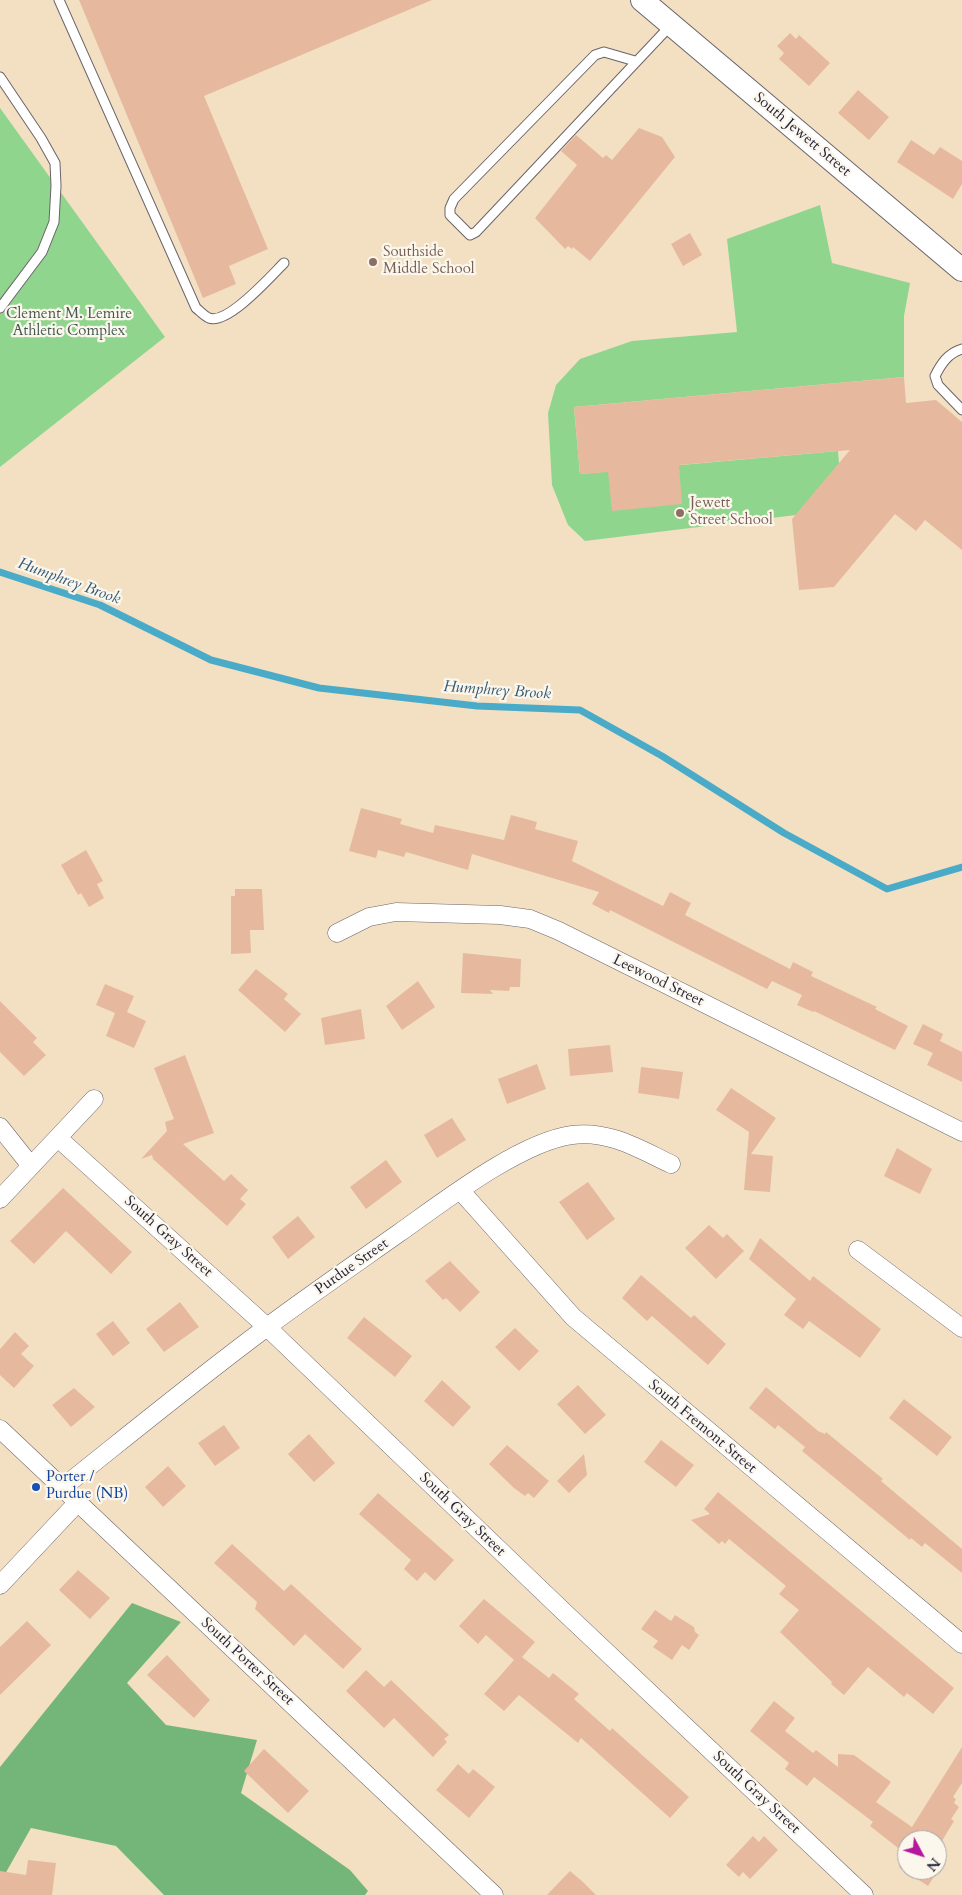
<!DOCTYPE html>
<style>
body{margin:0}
#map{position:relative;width:962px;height:1895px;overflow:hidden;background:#f3e0c2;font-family:Cardo,serif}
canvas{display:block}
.north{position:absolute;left:897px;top:1830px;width:50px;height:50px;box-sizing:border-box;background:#fbf7ec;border:1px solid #a4a2a5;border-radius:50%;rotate:130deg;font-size:14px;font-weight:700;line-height:20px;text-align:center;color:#22223b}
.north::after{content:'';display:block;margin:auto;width:18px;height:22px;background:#b5179e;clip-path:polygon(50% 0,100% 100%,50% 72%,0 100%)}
</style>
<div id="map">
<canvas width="962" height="1895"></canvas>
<div class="north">N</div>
</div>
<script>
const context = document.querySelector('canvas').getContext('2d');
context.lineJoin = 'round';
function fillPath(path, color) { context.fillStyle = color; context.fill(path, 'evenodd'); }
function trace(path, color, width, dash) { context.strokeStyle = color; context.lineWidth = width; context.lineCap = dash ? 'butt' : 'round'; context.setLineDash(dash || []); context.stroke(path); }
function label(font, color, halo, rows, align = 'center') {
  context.font = font + ' Cardo,serif'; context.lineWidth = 4.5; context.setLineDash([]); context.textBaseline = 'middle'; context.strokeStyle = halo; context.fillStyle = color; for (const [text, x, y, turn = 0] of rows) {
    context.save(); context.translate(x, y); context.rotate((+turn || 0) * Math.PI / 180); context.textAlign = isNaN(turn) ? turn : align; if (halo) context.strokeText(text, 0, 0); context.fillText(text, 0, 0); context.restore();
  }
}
const green = new Path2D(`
 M0 108 165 337 0 467Z
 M820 205 832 263 910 283 904 316V377L574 407 580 474 838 451 839 464 796 515 585 541 568 525 552 485 548 413 556 385 580 359 632 341 737 332 727 239Z`);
const forest = new Path2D(`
 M132 1603 181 1622 127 1683 166 1725 257 1740 241 1793 350 1870 368 1891 365 1895H164L116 1846 31 1828 0 1883V1767Z`);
const stream = new Path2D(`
 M0 572 100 605 211 660 319 688 477 706 580 710 662 756 784 833 887 889 962 867`);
const building = new Path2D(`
 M79 0H432L204 96 268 249 229 266 236 284 203 298Z
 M790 33 796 39 799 35 830 63 809 86 779 59 784 53 777 46Z
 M858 90 889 117 869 140 838 113Z
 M639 128 662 137 675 157 590 261 573 247 572 249 568 246 565 249 535 218 577 165 561 151 576 135 603 158 606 155 612 160Z
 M911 140 934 155 940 147 962 161V184L953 199 897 162Z
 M690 233 702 255 683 266 671 244Z
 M904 377 906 403 936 400 962 422V550L925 520 916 531 895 514 834 587 799 590 792 519 850 450 679 465 682 504 612 511 608 472 580 474 574 407Z
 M361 808 402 819 400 824 433 833 435 825 504 840 511 815 537 822 535 829 578 841 572 861 663 906 670 892 691 903 685 915 790 969 793 962 813 972 811 976 877 1007 875 1009 908 1026 895 1050 814 1011 813 1012 797 1005 802 995 772 981 767 989 610 910 609 913 592 904 599 892 472 854 468 870 406 852 404 857 378 850 376 858 349 851Z
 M86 850 103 881 97 884 104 898 89 907 81 893 78 895 61 865Z
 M235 889H262L264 930H250L251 953 231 954V896H235Z
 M463 953 521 959 520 987H510L509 991 490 990 493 994 461 993Z
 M256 969 288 994 284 999 301 1014 285 1032 238 990Z
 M418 981 435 1007 402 1030 386 1006Z
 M105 984 134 996 127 1012 146 1021 134 1048 106 1036 115 1013 96 1005Z
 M0 1001 37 1038 33 1042 46 1055 24 1076 0 1052Z
 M361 1009 365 1039 325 1045 321 1018Z
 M923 1024 943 1034 940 1041 962 1052V1082L927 1065 933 1053 913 1044Z
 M610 1045 613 1072 570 1076 568 1049Z
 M185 1055 214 1133 183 1144 224 1181 231 1174 248 1190 240 1199 246 1204 227 1226 153 1159 152 1155 141 1159 167 1131 165 1122 174 1119 154 1068Z
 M537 1064 546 1089 507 1104 498 1079Z
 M641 1067 683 1072 679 1099 638 1093Z
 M731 1088 776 1118 751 1154 773 1156 770 1192 744 1190 749 1132 716 1110Z
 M452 1118 466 1140 437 1158 424 1135Z
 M897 1148 932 1169 920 1194 884 1176Z
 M386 1160 402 1182 366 1209 350 1187Z
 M588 1182 615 1219 587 1240 559 1202Z
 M63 1188 132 1252 111 1274 66 1231 34 1264 10 1241Z
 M298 1216 315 1237 288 1259 272 1237Z
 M709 1225 723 1238 727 1234 744 1251 716 1279 685 1248Z
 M760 1238 810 1281 813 1276 881 1329 860 1358 809 1321 803 1329 784 1315 796 1299 749 1259Z
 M450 1261 480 1292 460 1312 446 1298 443 1300 425 1281Z
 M641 1275 691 1318 694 1315 726 1344 708 1365 652 1316 647 1321 622 1298Z
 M180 1302 199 1327 164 1352 146 1329Z
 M364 1317 412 1356 395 1377 347 1338Z
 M113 1321 130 1343 113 1356 96 1334Z
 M515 1328 539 1351 519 1371 495 1347Z
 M15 1332 29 1346 21 1354 34 1366 14 1388 0 1375V1349Z
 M442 1380 471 1407 453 1427 424 1401Z
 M578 1385 606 1415 585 1434 557 1404Z
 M766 1387 818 1431 825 1434 826 1432 883 1479 881 1481 962 1549V1573L925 1543 922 1547 911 1538 910 1540 802 1451 805 1447 778 1425 775 1429 749 1408Z
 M74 1388 95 1407 71 1427 52 1405Z
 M904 1399 952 1437 937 1456 889 1418Z
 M224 1425 240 1448 215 1466 198 1443Z
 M309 1434 335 1463 314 1482 288 1454Z
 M661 1440 694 1465 676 1487 644 1462Z
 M507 1445 549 1481 534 1498 528 1493 525 1496 514 1488 489 1464Z
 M584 1454 587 1475 569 1493 557 1481Z
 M168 1466 186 1486 163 1507 145 1487Z
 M718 1492 954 1688 933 1714 907 1693 904 1697 868 1667 844 1695 831 1684 832 1682 780 1632 799 1610 779 1594 786 1586 729 1539 725 1544 722 1541 719 1544 691 1520 710 1514 704 1509Z
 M378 1493 454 1560 435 1581 425 1572 417 1581 404 1569 411 1560 359 1514Z
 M232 1544 284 1591 291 1584 362 1649 343 1669 305 1634 294 1646 255 1609 257 1602 214 1563Z
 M78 1570 110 1598 90 1619 59 1590Z
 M484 1599 535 1642 522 1657 549 1678 553 1673 579 1694 574 1699 610 1731 612 1728 689 1797 670 1818 581 1738 578 1743 519 1695 504 1711 484 1694 514 1660 486 1635 478 1644 459 1626Z
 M655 1610 671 1621 675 1615 694 1627 695 1632 699 1635 689 1650 682 1645 672 1660 653 1647 658 1641 641 1629Z
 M27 1621 51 1645 0 1695V1647Z
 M167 1655 210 1700 194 1718 147 1675Z
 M366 1670 384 1687 391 1680 449 1735 444 1739 447 1742 433 1757 394 1718 384 1728 346 1691Z
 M774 1701 795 1718 785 1731 813 1753 816 1750 838 1767V1754L854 1755 891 1782 876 1802 912 1827 962 1747V1783L953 1797 956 1799 954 1803 959 1807 951 1819 954 1821 937 1849V1840H907V1855L870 1826 873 1822 814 1777 807 1786 785 1769 789 1763 750 1731Z
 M264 1749 309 1791 288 1813 244 1771Z
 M458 1764 469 1774 473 1769 495 1787 469 1818 436 1790Z
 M753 1836 759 1842 764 1836 778 1850 750 1879 743 1872 739 1877 726 1865Z
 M907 1855V1870H937V1857L944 1861 928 1886 899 1867Z
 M28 1860 56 1863 52 1895H0V1871L26 1875Z
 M570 1871 583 1882 596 1895H547Z`);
const service = new Path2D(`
 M59 0 196 308C200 311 204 316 209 318 228 325 271 276 284 263
 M635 61 604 52 595 55 454 199 450 208V215L470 235 476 232 671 25
 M0 77 41 138 55 163 56 186 54 222 42 252 0 308
 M962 349C948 353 941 364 935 376L938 385 962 410`);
const minor = new Path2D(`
 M337 933 369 917 396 912 500 915 530 919 559 931 962 1132
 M0 1127 31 1166
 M58 1138 267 1327 563 1611 864 1895
 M460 1190 573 1317 962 1644
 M0 1199 94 1099
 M858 1250 962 1328
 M0 1429 494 1895
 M62 1488C130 1434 197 1379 267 1327 310 1295 355 1264 399 1233 443 1202 520 1142 572 1135 609 1130 639 1149 671 1164
 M0 1585 78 1502`);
const tertiary = new Path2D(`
 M642 0 962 270`);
const markers = [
 [373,262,5,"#8d6e63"],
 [680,513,5,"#8d6e63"],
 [36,1487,5,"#1a4fb4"]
];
const streetNames = [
 ["South Jewett Street",802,135,40],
 ["Leewood Street",658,981,26],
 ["South Gray Street",168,1237,42],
 ["Purdue Street",352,1267,-35],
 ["South Fremont Street",702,1427,40],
 ["South Gray Street",462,1515,44],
 ["South Porter Street",247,1662,43],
 ["South Gray Street",756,1793,43]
];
const educationNames = [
 ["Southside",383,253],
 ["Middle School",383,270],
 ["Jewett",690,504],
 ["Street School",690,521]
];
const parkNames = [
 ["Clement M. Lemire",69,315],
 ["Athletic Complex",69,332]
];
const transitNames = [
 ["Porter /",46,1478],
 ["Purdue (NB)",46,1495]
];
const waterNames = [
 ["Humphrey Brook",69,582,20],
 ["Humphrey Brook",497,691,4]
];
fillPath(green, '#90d58e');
fillPath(forest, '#74b679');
trace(stream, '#4aabc9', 7);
fillPath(building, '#e6b99f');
trace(service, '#6b646a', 11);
trace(minor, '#6b646a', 19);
trace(tertiary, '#6b646a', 24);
trace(service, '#fff', 9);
trace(minor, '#fff', 18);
trace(tertiary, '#fff', 22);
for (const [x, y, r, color] of markers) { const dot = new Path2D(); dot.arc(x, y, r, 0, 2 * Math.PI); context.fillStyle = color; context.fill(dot); trace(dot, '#fbf7ec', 2); }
label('15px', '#22223b', '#fbf7ec', streetNames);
label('15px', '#785e54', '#fbf7ec', educationNames, 'left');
label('15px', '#435854', '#fbf7ec', parkNames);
label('15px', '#164399', '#fbf7ec', transitNames, 'left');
label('italic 16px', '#325974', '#fbf7ec', waterNames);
</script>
